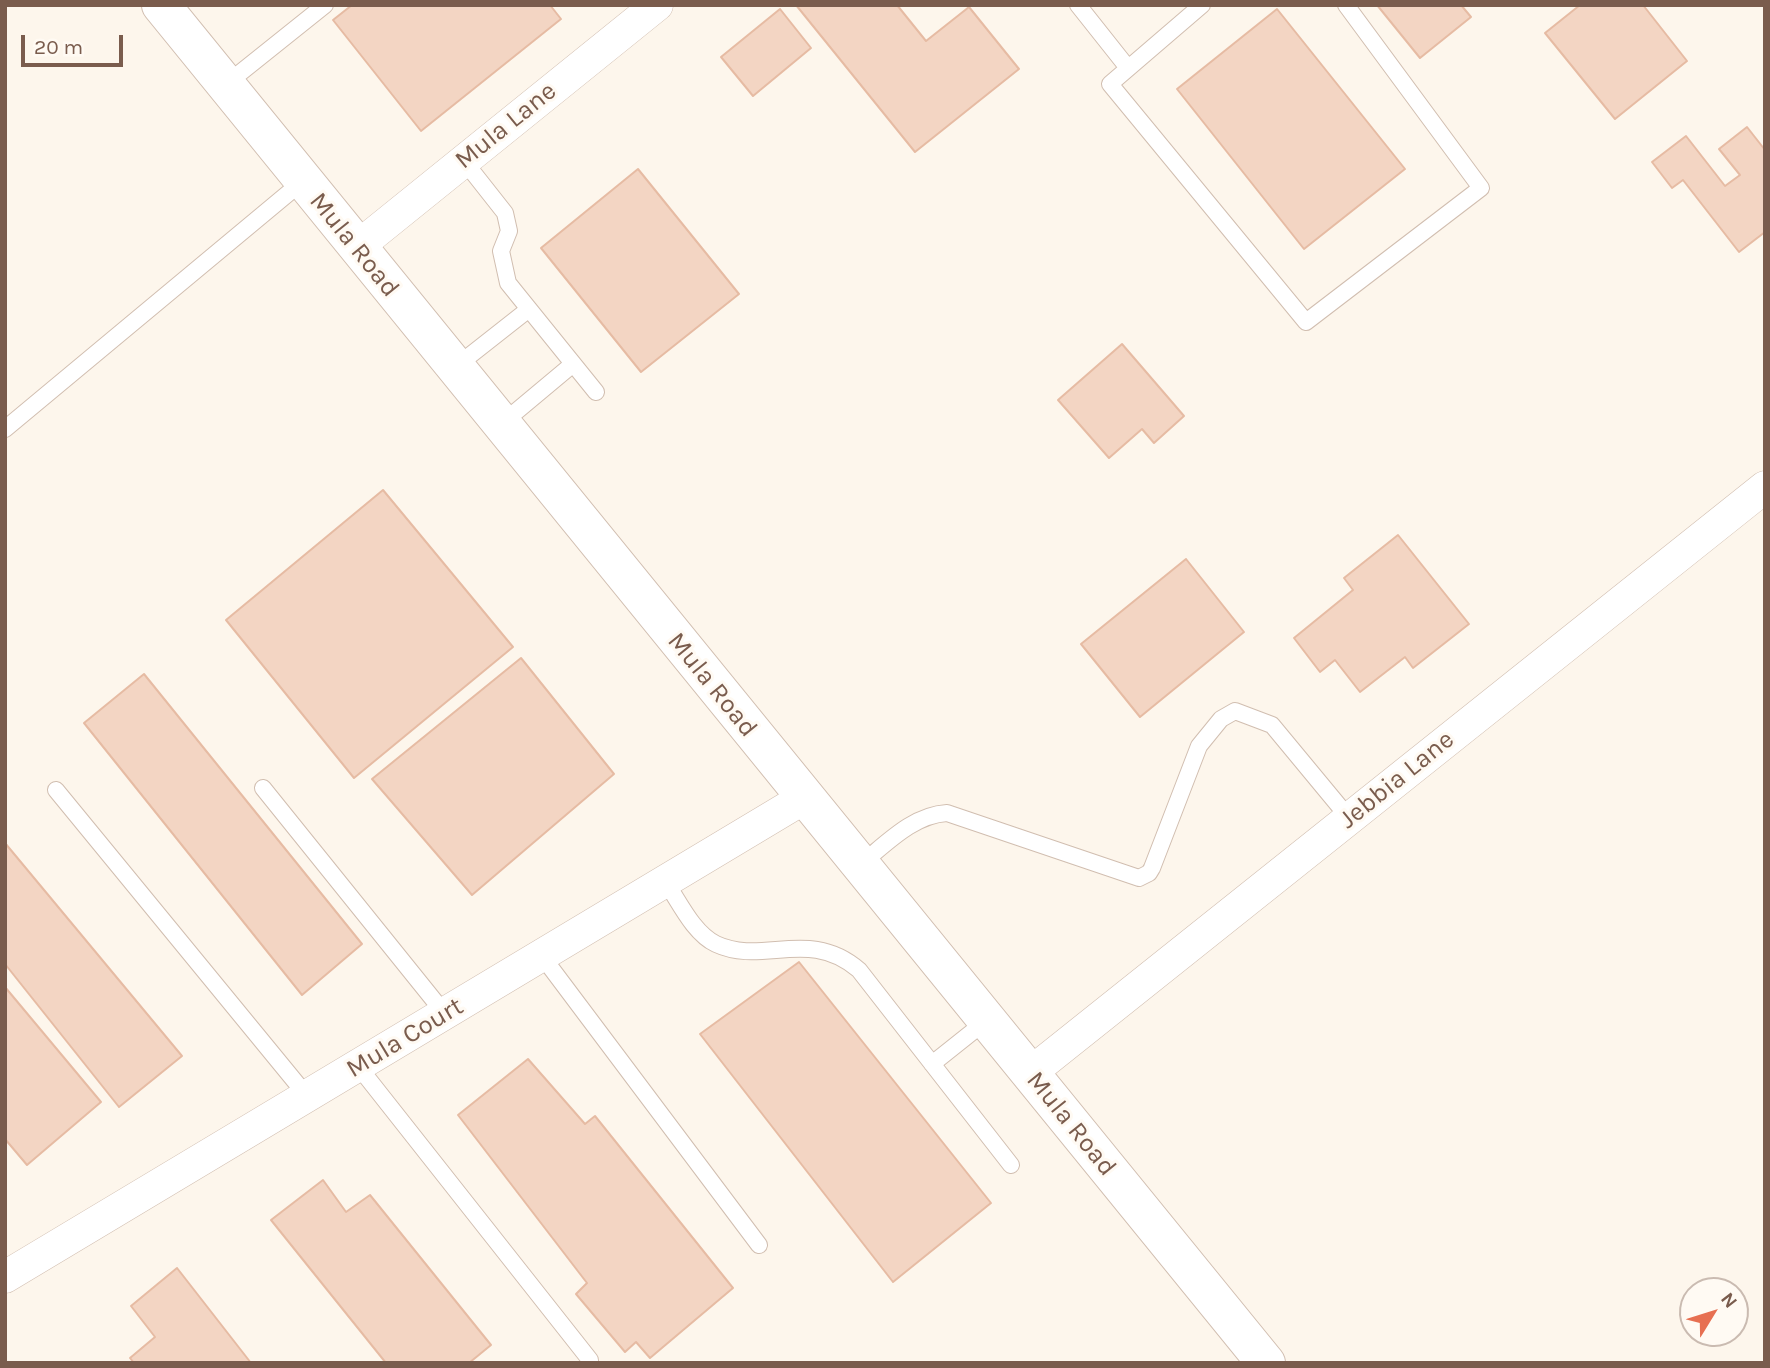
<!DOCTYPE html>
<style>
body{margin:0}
#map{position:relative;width:1770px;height:1368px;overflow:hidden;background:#fdf6ec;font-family:Karla,sans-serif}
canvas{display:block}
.frame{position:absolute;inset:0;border:7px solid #7a5c4d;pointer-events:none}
.north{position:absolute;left:1679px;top:1277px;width:70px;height:70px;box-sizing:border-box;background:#fffaf3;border:2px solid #cabbb1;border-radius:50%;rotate:52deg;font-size:19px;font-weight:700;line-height:28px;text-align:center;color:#7a5c4d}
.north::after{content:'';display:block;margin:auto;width:24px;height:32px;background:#e76f51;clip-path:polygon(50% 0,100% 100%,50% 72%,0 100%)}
.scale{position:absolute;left:21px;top:35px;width:102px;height:32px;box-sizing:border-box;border:4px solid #7a5c4d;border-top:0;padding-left:9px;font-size:21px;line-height:24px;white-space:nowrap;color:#7a5c4d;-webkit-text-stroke:5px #fffaf3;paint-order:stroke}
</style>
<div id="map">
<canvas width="1770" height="1368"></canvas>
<div class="frame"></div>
<div class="north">N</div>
<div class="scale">20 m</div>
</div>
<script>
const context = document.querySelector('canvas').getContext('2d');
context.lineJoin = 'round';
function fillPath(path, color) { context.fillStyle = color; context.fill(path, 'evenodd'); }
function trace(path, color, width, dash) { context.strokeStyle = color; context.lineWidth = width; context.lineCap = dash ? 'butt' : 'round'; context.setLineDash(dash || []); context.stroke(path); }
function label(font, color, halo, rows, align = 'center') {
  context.font = font + ' Karla,sans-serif'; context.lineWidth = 6; context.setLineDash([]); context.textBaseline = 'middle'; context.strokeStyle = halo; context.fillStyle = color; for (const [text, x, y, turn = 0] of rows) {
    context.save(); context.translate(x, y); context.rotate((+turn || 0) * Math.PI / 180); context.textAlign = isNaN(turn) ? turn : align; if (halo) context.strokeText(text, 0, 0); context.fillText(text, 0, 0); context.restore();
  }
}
const building = new Path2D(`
 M352 5H550L561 19 421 131 333 20Z
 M796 5H897L926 41 969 7 1019 69 915 152Z
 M1377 5H1461L1471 17 1420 58Z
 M1580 5H1643L1687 61 1615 119 1545 33Z
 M780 9 811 48 753 96 721 57Z
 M1277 9 1405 169 1304 249 1177 89Z
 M1747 127 1765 150V232L1739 252 1683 180 1672 188 1652 162 1686 136 1725 186 1740 175 1719 149Z
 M638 169 739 294 641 372 541 248Z
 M1122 344 1184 416 1154 443 1142 429 1109 458 1058 400Z
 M383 490 513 647 354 778 226 620Z
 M1398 535 1469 624 1413 668 1405 657 1360 692 1335 660 1320 672 1294 638 1353 590 1344 578Z
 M1186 559 1244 632 1140 717 1081 644Z
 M521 658 614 774 472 895 372 779Z
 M144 674 362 944 302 995 84 723Z
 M5 843 182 1056 119 1107 5 964Z
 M799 962 991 1203 893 1282 700 1034Z
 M5 987 101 1102 27 1165 5 1139Z
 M528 1059 585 1124 595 1116 733 1288 650 1358 636 1342 625 1352 576 1294 587 1283 458 1115Z
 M323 1180 346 1212 370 1195 491 1345 469 1363H386L271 1220Z
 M177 1268 251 1363H134L130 1358 155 1337 131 1306Z`);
const service = new Path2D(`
 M1078 5 1128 68
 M1202 5 1110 84 1306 322 1481 188 1346 5
 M225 85 325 5
 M464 161 505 213 509 231 501 251 508 283 596 392
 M454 368 529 309
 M500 425 573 364
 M5 429 303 181
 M263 788 445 1014
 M56 790 307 1096
 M861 864C887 843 913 815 947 813L1139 878 1149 873 1152 868 1199 746 1221 719 1235 711 1272 725 1349 818
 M665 881C679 901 693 933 716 944 763 966 809 927 859 970L1011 1165
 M542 956 759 1245
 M932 1064 986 1021
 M358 1066 590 1360`);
const minor = new Path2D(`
 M356 248 657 5
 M1029 1074 1765 487
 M5 1277 804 798`);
const tertiary = new Path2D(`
 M161 5 1266 1363`);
const streetNames = [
 ["Mula Lane",506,126,-39],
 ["Mula Road",354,245,51],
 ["Mula Road",712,685,51],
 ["Jebbia Lane",1397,780,-39],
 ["Mula Court",405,1038,-31],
 ["Mula Road",1071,1124,51]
];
fillPath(building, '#f3d5c3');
trace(building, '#e6bba3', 2);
trace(service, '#d1beb0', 18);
trace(minor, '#d1beb0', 33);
trace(tertiary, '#d1beb0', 40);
trace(service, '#fff', 16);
trace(minor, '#fff', 32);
trace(tertiary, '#fff', 38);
label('26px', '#7a5c4d', '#fffaf3', streetNames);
</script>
